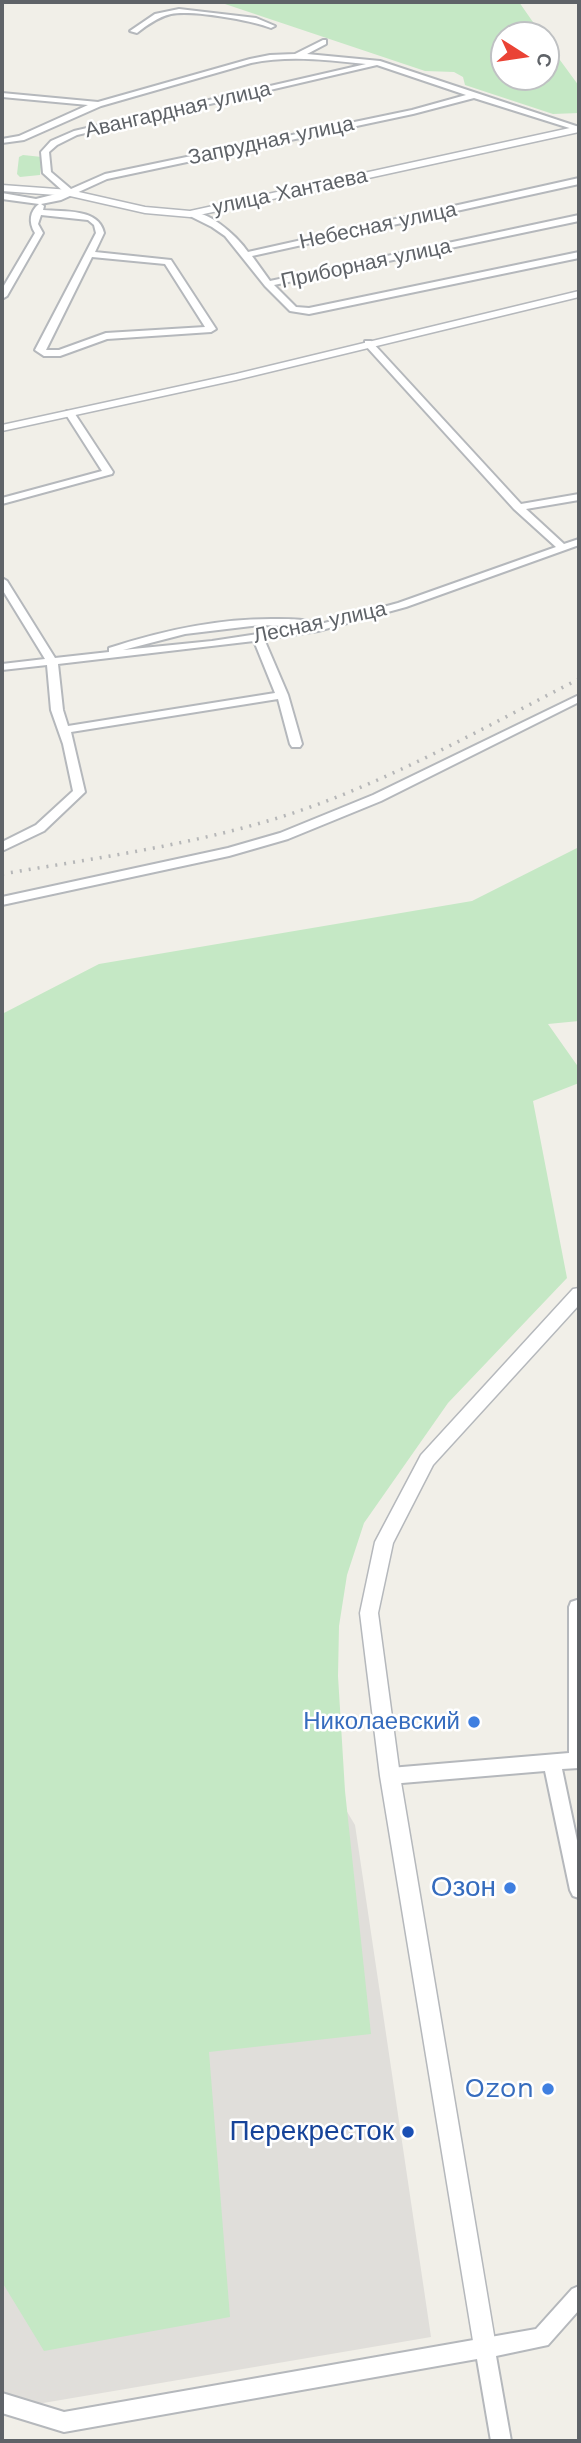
<!DOCTYPE html>
<meta charset="utf-8">
<style>
body{margin:0}
#map{position:relative;width:581px;height:2443px;overflow:hidden;background:#f1efe8;font-family:"Work Sans",sans-serif}
canvas{display:block}
.frame{position:absolute;inset:0;border:4px solid #5f6368;pointer-events:none}
.north{position:absolute;left:490px;top:21px;width:70px;height:70px;box-sizing:border-box;background:#fff;border:2px solid #bfc1c3;border-radius:50%;rotate:102deg;font-size:19px;font-weight:700;line-height:28px;text-align:center;color:#5f6368}
.north::after{content:'';display:block;margin:auto;width:24px;height:32px;background:#ea4335;clip-path:polygon(50% 0,100% 100%,50% 72%,0 100%)}
</style>
<div id="map">
<canvas width="581" height="2443"></canvas>
<div class="frame"></div>
<div class="north">С</div>
</div>
<script>
const context = document.querySelector('canvas').getContext('2d');
context.lineJoin = 'round';
function fillPath(path, color) { context.fillStyle = color; context.fill(path, 'evenodd'); }
function trace(path, color, width, dash) { context.strokeStyle = color; context.lineWidth = width; context.lineCap = dash ? 'butt' : 'round'; context.setLineDash(dash || []); context.stroke(path); }
function label(font, color, halo, rows, align = 'center') {
  context.font = font + ' "Work Sans",sans-serif'; context.lineWidth = 5; context.setLineDash([]); context.textBaseline = 'middle'; context.strokeStyle = halo; context.fillStyle = color; for (const [text, x, y, turn = 0] of rows) {
    context.save(); context.translate(x, y); context.rotate((+turn || 0) * Math.PI / 180); context.textAlign = isNaN(turn) ? turn : align; if (halo) context.strokeText(text, 0, 0); context.fillText(text, 0, 0); context.restore();
  }
}
const industrial = new Path2D(`
 M278 1697 355 1825 431 2337 2 2410V2200Z`);
const green = new Path2D(`
 M219 2H519L542 35H504V77H546V41L579 86V113L553 114 465 85 463 77 454 72 425 71Z
 M23 155 42 157 40 175 20 177 17 174 19 157Z
 M579 847V1021L548 1024 579 1068V1083L533 1101 567 1278 448 1403 364 1523 347 1575 339 1626 338 1676 345 1791 371 2034 209 2052 230 2317 44 2351 2 2282V1014L99 964 472 901Z`);
const minor = new Path2D(`
 M179 9 256 18 275 26 271 28C250 20 193 10 171 14 158 17 147 25 137 33L130 31 155 14Z
 M323 40H326V44L307 54 380 61 579 127V131L474 98 413 114 107 179 61 200 41 204 44 206 43 210C64 212 99 208 104 233L95 252 171 260 216 329 211 332 107 339 60 356H44L35 350 96 233 94 225 88 220 41 215 38 224 43 233 7 296 2 299V289L35 233C28 222 30 211 39 204L2 199V193L36 199 64 192 43 173 41 152 51 141 74 131 366 64C327 60 290 55 251 63L101 106 24 140 2 143V139L19 136 88 105 2 97V93L98 102 250 59 270 55 295 54ZM377 65 466 95 412 110 105 174 71 189 51 172 49 152 57 145 77 135ZM92 257 165 264 205 327 106 333 59 350H46Z
 M579 178V184L252 256 270 281 579 215V221L274 285 296 307 309 308 579 252V258L309 314 290 311 265 286 225 236 212 227 186 214C204 205 238 237 248 252Z
 M365 341H371L521 504 579 494V500L526 509 564 544 579 539V545L406 607 318 631 264 639 288 695 302 744 300 747H292L290 744 278 699 71 732 85 792 44 831 2 851V842L36 825 73 791 63 744 51 710 47 665 2 670V664L45 659 2 589V578L7 581 55 658 109 652V648C164 630 220 618 278 619 291 619 310 619 317 625L398 603 556 547 514 509 365 345ZM260 625 304 627 212 641 123 650 185 634ZM254 641 275 693 68 726 63 710 58 664Z
 M67 411H73L113 472 112 474 2 504V498L102 471 65 413Z
 M579 695V702L381 801 288 839 229 856 2 905V897L228 848 280 833 373 795Z
 M577 1600 579 1601V1768L562 1769 579 1850V1898L573 1896 570 1890 545 1771 390 1784 384 1782 382 1776 384 1770 390 1768 569 1753V1607L571 1602Z
 M579 2286V2310L548 2345 496 2356 511 2441H491L477 2359 64 2432 2 2413V2393L64 2412 536 2329 572 2289Z`);
const tertiary = new Path2D(`
 M579 126V132L190 217 145 213 70 196 2 191V185L70 190 145 207 190 211Z
 M579 291V297L236 380 2 431V425L236 374Z
 M579 1288V1305L433 1465 393 1543 378 1613 400 1776 496 2347 493 2355 485 2358 477 2355 474 2347 380 1776 360 1613 375 1542 421 1455 573 1289Z`);
const rail = new Path2D(`
 M2 874C97 858 192 845 284 816 387 783 483 728 579 679`);
const markers = [
 [474,1722,7,"#3f7fe0"],
 [510,1888,7,"#3f7fe0"],
 [548,2089,7,"#3f7fe0"],
 [408,2132,7,"#1a4fb4"]
];
const farStreetnames = [
 ["Авангардная улица",178,110,-13],
 ["Запрудная улица",271,141,-12],
 ["улица Хантаева",290,192,-12],
 ["Небесная улица",378,226,-12],
 ["Приборная улица",366,264,-12],
 ["Лесная улица",320,623,-12]
];
const shopNames = [
 ["Николаевский",460,1722]
];
const nearShopnames = [
 ["Озон",496,1888],
 ["Ozon",534,2089]
];
const nearTransitnames = [
 ["Перекресток",394,2132]
];
fillPath(industrial, '#e0deda');
fillPath(green, '#c5e8c5');
trace(minor, '#b5b8bc', 4);
trace(tertiary, '#b5b8bc', 3);
fillPath(minor, '#fff');
fillPath(tertiary, '#fff');
trace(rail, '#b6b7b8', 3.5, [2, 7]);
for (const [x, y, r, color] of markers) { const dot = new Path2D(); dot.arc(x, y, r, 0, 2 * Math.PI); context.fillStyle = color; context.fill(dot); trace(dot, '#fff', 2.5); }
label('21px', '#5f6368', '#fff', farStreetnames);
label('24px', '#366cbe', '#fff', shopNames, 'right');
label('28px', '#366cbe', '#fff', nearShopnames, 'right');
label('28px', '#164399', '#fff', nearTransitnames, 'right');
</script>
